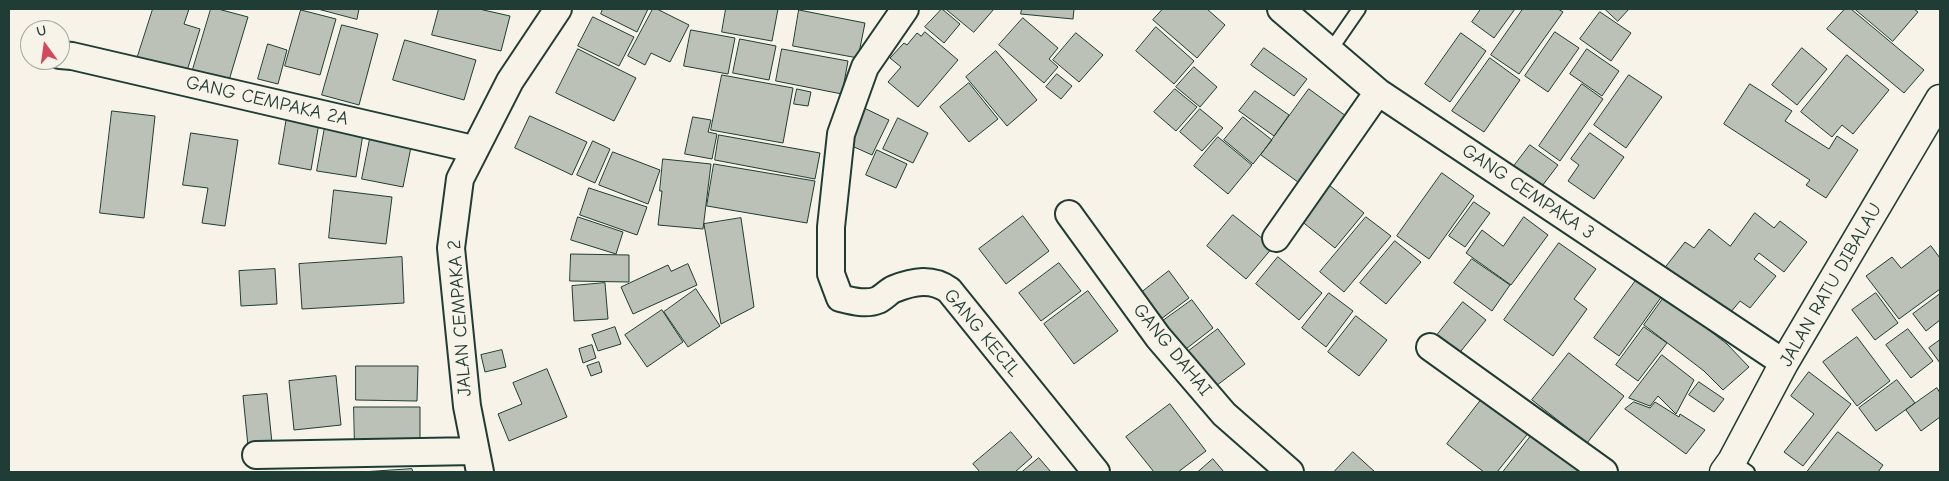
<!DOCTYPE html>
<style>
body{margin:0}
#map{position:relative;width:1949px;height:481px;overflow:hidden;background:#f7f3e8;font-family:"Comic Neue",sans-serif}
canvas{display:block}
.frame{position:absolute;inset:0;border:10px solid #1f3d34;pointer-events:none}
.north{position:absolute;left:20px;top:20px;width:50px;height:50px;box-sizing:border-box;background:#f7f3e8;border:1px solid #a1aaa0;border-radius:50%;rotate:346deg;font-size:14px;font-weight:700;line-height:20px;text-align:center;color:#1f3d34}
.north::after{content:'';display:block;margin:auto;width:18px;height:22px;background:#d1495b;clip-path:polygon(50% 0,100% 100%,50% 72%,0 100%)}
</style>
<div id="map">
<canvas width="1949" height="481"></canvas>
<div class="frame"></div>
<div class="north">U</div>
</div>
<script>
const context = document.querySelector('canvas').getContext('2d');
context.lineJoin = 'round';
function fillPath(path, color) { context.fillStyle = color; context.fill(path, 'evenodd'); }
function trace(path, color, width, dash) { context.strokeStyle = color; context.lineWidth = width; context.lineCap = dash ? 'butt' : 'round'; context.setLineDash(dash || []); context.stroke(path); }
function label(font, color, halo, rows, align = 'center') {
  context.font = font + ' "Comic Neue",sans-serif'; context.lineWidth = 4; context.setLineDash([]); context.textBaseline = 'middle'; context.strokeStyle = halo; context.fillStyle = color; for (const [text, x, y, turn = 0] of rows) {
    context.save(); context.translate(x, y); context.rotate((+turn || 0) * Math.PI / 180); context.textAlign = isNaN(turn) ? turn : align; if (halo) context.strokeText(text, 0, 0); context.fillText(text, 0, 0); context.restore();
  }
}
const building = new Path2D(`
 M153 9H189L184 24 200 29 186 74 137 59Z
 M211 9H218L248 17 227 87 191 76Z
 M318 9H359L357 19Z
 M439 9H479L510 16 501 51 432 35Z
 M603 9H648L637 32 601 14Z
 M653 9H657L689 25 670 62 651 53 645 65 628 56Z
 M726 9H778L772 41 722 32Z
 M942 9 960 24 944 43 925 27Z
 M946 9H994L974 32Z
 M1022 9H1074L1073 19 1021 14Z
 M1163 9H1207L1225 25 1197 58 1153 20Z
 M1481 9H1515L1494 38 1472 22Z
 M1523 9H1558L1563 12 1519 74 1491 55Z
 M1605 9H1629L1618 21Z
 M1845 9H1851L1924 70 1904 93 1827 29Z
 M1855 9H1914L1918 12 1893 41Z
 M301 10 336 19 320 75 285 66Z
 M799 10 865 23 858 58 793 46Z
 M1600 12 1631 33 1611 61 1580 39Z
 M593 17 634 37 619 66 578 46Z
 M1023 18 1058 48 1049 59 1058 67 1044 83 999 45Z
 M342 25 378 34 359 105 322 95Z
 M1156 27 1194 61 1174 84 1136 51Z
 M691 30 735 38 728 74 684 66Z
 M925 32 958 60 918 107 888 82 901 67 890 58 904 43 907 45 917 33 921 36Z
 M1555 32 1579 48 1548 92 1525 76Z
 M1076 33 1103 55 1079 82 1053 60Z
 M1461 33 1486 51 1450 102 1425 84Z
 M740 39 776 46 769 80 733 73Z
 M405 40 476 60 464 100 393 80Z
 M268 44 287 50 278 84 258 79Z
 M1264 48 1307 79 1294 96 1251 65Z
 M1802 48 1827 69 1797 105 1772 85Z
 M578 49 636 78 614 121 556 93Z
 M782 49 848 61 842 94 776 81Z
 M1587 49 1619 71 1602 96 1570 74Z
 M996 51 1037 100 1007 126 966 77Z
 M1847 55 1889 90 1853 134 1842 125 1832 137 1801 112Z
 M1490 58 1520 80 1484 132 1452 111Z
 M1194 67 1217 87 1200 107 1176 87Z
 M1057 74 1072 86 1061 99 1046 87Z
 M722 75 793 88 783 143 711 130Z
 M1629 75 1662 97 1626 148 1594 125Z
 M969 83 998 119 969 142 940 107Z
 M1582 84 1603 99 1560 161 1539 146Z
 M1750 84 1792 111 1785 121 1829 149 1837 136 1858 150 1826 198 1806 185 1810 180 1724 124Z
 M797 89 811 92 808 106 794 104Z
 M1175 89 1197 107 1176 131 1154 112Z
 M1309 89 1350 119 1302 185 1261 155Z
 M1255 91 1289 115 1274 136 1239 111Z
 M860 106 889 120 872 155 843 142Z
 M1200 109 1223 128 1202 151 1180 132Z
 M112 111 155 116 144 218 100 213Z
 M530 116 587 142 572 175 515 148Z
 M287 117 319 123 311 170 279 164Z
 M693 117 711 120 708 132 717 134 712 159 685 154Z
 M1243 117 1272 140 1253 164 1224 140Z
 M898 118 928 133 913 163 883 149Z
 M325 127 363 134 356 177 317 171Z
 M191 133 238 140 225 226 202 223 208 188 183 185Z
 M1590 133 1624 157 1594 199 1568 181 1579 165 1571 159Z
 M371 134 412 142 403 187 362 179Z
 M719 135 820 153 815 179 715 160Z
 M1218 137 1252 165 1228 194 1194 166Z
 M593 141 610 149 595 183 577 175Z
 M1530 145 1558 165 1536 194 1508 174Z
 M877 150 907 164 896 188 866 175Z
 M613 152 660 170 648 204 599 185Z
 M663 159 711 164 703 229 658 225 662 191H660Z
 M714 164 815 181 807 223 707 206Z
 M1442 173 1474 196 1429 259 1397 236Z
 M1329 185 1364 213 1335 248 1300 220Z
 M589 188 647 207 637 235 580 215Z
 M334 190 392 197 386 244 329 238Z
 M1474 202 1490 213 1465 247 1449 236Z
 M1755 213 1774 228 1780 221 1807 242 1784 272 1759 253 1754 259 1776 276 1750 308 1740 301 1725 319 1663 270 1685 242 1694 248 1709 229 1730 246Z
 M1233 215 1273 247 1246 279 1207 246Z
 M1023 216 1049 251 1006 284 979 249Z
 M578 217 623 232 616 254 571 240Z
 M1366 217 1391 236 1344 292 1320 272Z
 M1524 217 1548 235 1511 285 1466 253 1482 230 1503 246Z
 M741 218 754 307 721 324 704 224Z
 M1395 241 1421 262 1386 304 1360 283Z
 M1559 243 1596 269 1574 299 1587 309 1553 356 1504 320Z
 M1931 246 1940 258V289L1899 319 1866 276 1892 257 1901 268Z
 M571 254 629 255V282L570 281Z
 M402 257 404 303 302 309 299 264Z
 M1278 257 1322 293 1299 320 1256 284Z
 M1472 259 1510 285 1492 311 1454 283Z
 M1059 263 1081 291 1041 321 1019 293Z
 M688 264 697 285 633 314 621 287 668 265 671 271Z
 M275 269 277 304 241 306 239 271Z
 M1169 271 1189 298 1157 322 1137 296Z
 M1637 279 1662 296 1619 356 1594 338Z
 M605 283 608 319 574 321 572 286Z
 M696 289 720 326 688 347 664 312Z
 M1088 291 1118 331 1074 364 1044 324Z
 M1329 293 1353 311 1326 347 1302 328Z
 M1876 293 1898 323 1875 340 1852 310Z
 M1940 294V320L1926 331 1913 314Z
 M1665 296 1727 344 1749 367 1723 390 1704 371 1644 325Z
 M1192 300 1213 328 1182 352 1160 323Z
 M1463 302 1486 320 1457 356 1434 339Z
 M662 310 683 342 647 367 625 335Z
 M1356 316 1387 340 1359 376 1328 352Z
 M615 327 621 344 598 351 592 335Z
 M1644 327 1667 343 1638 381 1616 365Z
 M1218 329 1245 364 1208 392 1182 356Z
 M1908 329 1933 361 1911 378 1886 345Z
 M1857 337 1890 381 1857 406 1823 362Z
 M1940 340V363L1929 348Z
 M592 345 596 358 583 363 579 349Z
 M502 350 506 367 485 372 481 355Z
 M1569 353 1624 396 1587 443 1532 400Z
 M1662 355 1694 380 1676 414 1658 396 1650 406 1629 398Z
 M599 362 602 372 591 376 587 366Z
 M356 366H418L417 401 356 400Z
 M547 369 567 417 509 441 498 414 522 404 513 383Z
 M1809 372 1851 404 1803 466 1784 452 1814 414 1791 396Z
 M336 376 341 425 294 430 289 381Z
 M1897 380 1915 403 1876 431 1859 408Z
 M1699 382 1724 399 1714 412 1689 395Z
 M1937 388 1940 393V417L1921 431 1906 410Z
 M1488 391 1534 426 1497 472H1484L1447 444Z
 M267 394 272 443 248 446 243 396Z
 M1634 402 1650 408 1655 402 1679 417 1680 414 1705 430 1686 454 1625 409Z
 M1170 404 1206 451 1178 472H1154L1126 437Z
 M354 407H420V451L355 450Z
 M1011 432 1032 457 1015 472H980L973 464Z
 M1534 432 1587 472H1503Z
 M1838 432 1883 465 1878 472H1807Z
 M1353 452 1375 472H1334Z
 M1039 458 1051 472H1022Z
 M1213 459 1224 472H1198Z
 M412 469 413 472H362Z`);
const service = new Path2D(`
 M1330 51 1359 9
 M1732 461 1748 472`);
const minor = new Path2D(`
 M905 9 865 67 841 134 831 227V274L840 298C852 301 866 305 878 300 884 297 889 291 894 289 914 281 932 278 949 290L1096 472
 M1281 9 1378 92 1784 363
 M60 55 72 56 473 149
 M1069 214 1158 337 1224 414 1290 472
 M1276 238 1378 92
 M1430 347 1604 472
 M256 455 475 451
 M480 472 467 406 451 248 460 179 510 81 558 9`);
const secondary = new Path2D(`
 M1724 472 1732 461 1784 363 1940 99`);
const streetNames = [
 ["GANG CEMPAKA 2A",267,101,13],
 ["GANG CEMPAKA 3",1528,192,34],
 ["JALAN RATU DIBALAU",1831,285,-60],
 ["JALAN CEMPAKA 2",460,318,-94],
 ["GANG KECIL",982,333,50],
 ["GANG DAHAI",1172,350,51]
];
fillPath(building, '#bbc1b6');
trace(building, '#1f3d34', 1);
trace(service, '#1f3d34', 16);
trace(minor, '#1f3d34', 30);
trace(secondary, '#1f3d34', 31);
trace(service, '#f7f3e8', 12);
trace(minor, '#f7f3e8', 26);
trace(secondary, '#f7f3e8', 28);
label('19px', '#1f3d34', '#f7f3e8', streetNames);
</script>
